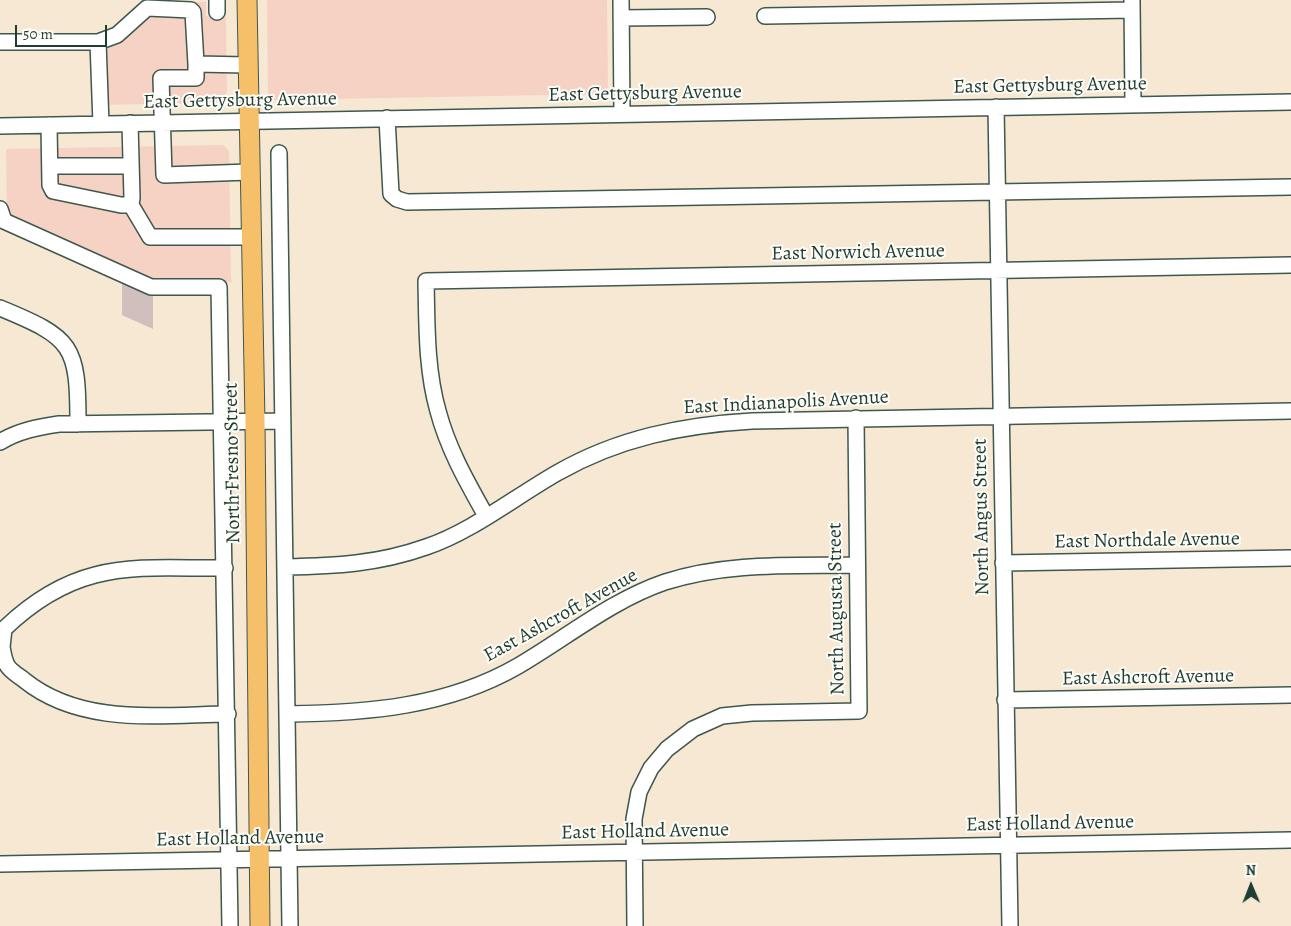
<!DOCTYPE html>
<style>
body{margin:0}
#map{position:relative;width:1291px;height:926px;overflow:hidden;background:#f6e8d3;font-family:Alegreya,serif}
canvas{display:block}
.north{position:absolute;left:1226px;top:861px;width:50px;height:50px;-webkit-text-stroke:4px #fdfcf7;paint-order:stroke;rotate:359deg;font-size:14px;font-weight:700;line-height:20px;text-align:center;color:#1f3d34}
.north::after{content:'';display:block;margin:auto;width:18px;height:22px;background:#1f3d34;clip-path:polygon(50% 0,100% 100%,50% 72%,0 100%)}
.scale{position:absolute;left:15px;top:25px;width:92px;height:22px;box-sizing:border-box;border:2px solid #1f3d34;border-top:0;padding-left:6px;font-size:15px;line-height:18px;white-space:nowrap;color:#1f3d34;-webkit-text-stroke:4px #fdfcf7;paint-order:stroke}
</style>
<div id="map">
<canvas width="1291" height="926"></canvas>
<div class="north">N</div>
<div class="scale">50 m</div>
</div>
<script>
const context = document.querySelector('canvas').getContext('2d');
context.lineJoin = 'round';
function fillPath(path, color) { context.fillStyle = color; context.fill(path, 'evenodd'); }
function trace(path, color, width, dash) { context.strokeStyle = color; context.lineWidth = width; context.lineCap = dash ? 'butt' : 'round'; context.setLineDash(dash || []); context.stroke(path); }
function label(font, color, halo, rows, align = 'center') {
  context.font = font + ' Alegreya,serif'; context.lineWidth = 4; context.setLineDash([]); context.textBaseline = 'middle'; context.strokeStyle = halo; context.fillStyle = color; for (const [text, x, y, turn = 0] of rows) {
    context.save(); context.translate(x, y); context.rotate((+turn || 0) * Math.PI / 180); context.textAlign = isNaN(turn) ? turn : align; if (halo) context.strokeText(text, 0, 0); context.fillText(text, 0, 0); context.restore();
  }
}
const built = new Path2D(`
 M267 0H607L608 90 604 94 272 100 268 96Z
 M145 1 206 2V16L226 15 227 93 216 103 91 105 90 35 106 34Z
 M223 145 229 151 231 279 233 282 155 284 7 218 6 149Z`);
const industrial = new Path2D(`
 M122 281 153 295V329L122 315Z`);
const minor = new Path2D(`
 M217 0V12
 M621 0 622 114
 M1132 1 1133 104
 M765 16 1132 10
 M621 18 707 17
 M0 42H98L117 35 147 8 191 10 193 12 196 64
 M98 42 101 124
 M247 65 196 64V78H161L164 175 249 172
 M996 107 1010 926
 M387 118 391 194 397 199 407 202 1291 187
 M49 125 50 185 53 191 121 205H131L132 198 130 123
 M0 126 1291 102
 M279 153 290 926
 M50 166H131
 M131 205 150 237H251
 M0 209 4 221 151 287H219L230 926
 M0 308C73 338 78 345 78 424
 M0 442C18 431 38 427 59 424L282 421
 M486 516C467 482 448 449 438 411 426 369 427 324 426 281L1291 265
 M1003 563 1291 558
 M285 567C335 566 378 564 426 547 471 532 515 497 557 473 618 438 683 425 752 421L1291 411
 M0 647H2L4 629C30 604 60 584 95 575 136 564 183 569 225 568
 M2 647C3 652 4 660 7 665 10 671 19 676 24 680 81 726 159 715 228 714
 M1005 700 1291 695
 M287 714C367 713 447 707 518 666 566 638 612 600 665 582 727 562 792 566 857 565
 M0 864 1291 840
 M635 926 634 819 639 792 651 768 667 749 693 729 722 716 752 713 859 711 856 418`);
const major = new Path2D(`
 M247 0 255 421 260 926`);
const streetNames = [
 ["East Gettysburg Avenue",1050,86,-1],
 ["East Gettysburg Avenue",645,94,-1],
 ["East Gettysburg Avenue",240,101,-1],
 ["East Norwich Avenue",858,253,-1],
 ["East Indianapolis Avenue",786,403,-3],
 ["North Fresno Street",233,463,-91],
 ["North Angus Street",982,517,-91],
 ["East Northdale Avenue",1147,541,-1],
 ["North Augusta Street",837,609,-91],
 ["East Ashcroft Avenue",561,616,-29],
 ["East Ashcroft Avenue",1148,678,-1],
 ["East Holland Avenue",1050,824,-1],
 ["East Holland Avenue",645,832,-1],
 ["East Holland Avenue",240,839,-1]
];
fillPath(built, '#f6d2c4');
fillPath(industrial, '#d1bfbe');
trace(minor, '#3f574c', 18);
trace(major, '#3f574c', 21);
trace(minor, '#fff', 15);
trace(major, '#f6c06b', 19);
label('20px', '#1f3d34', '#fdfcf7', streetNames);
</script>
